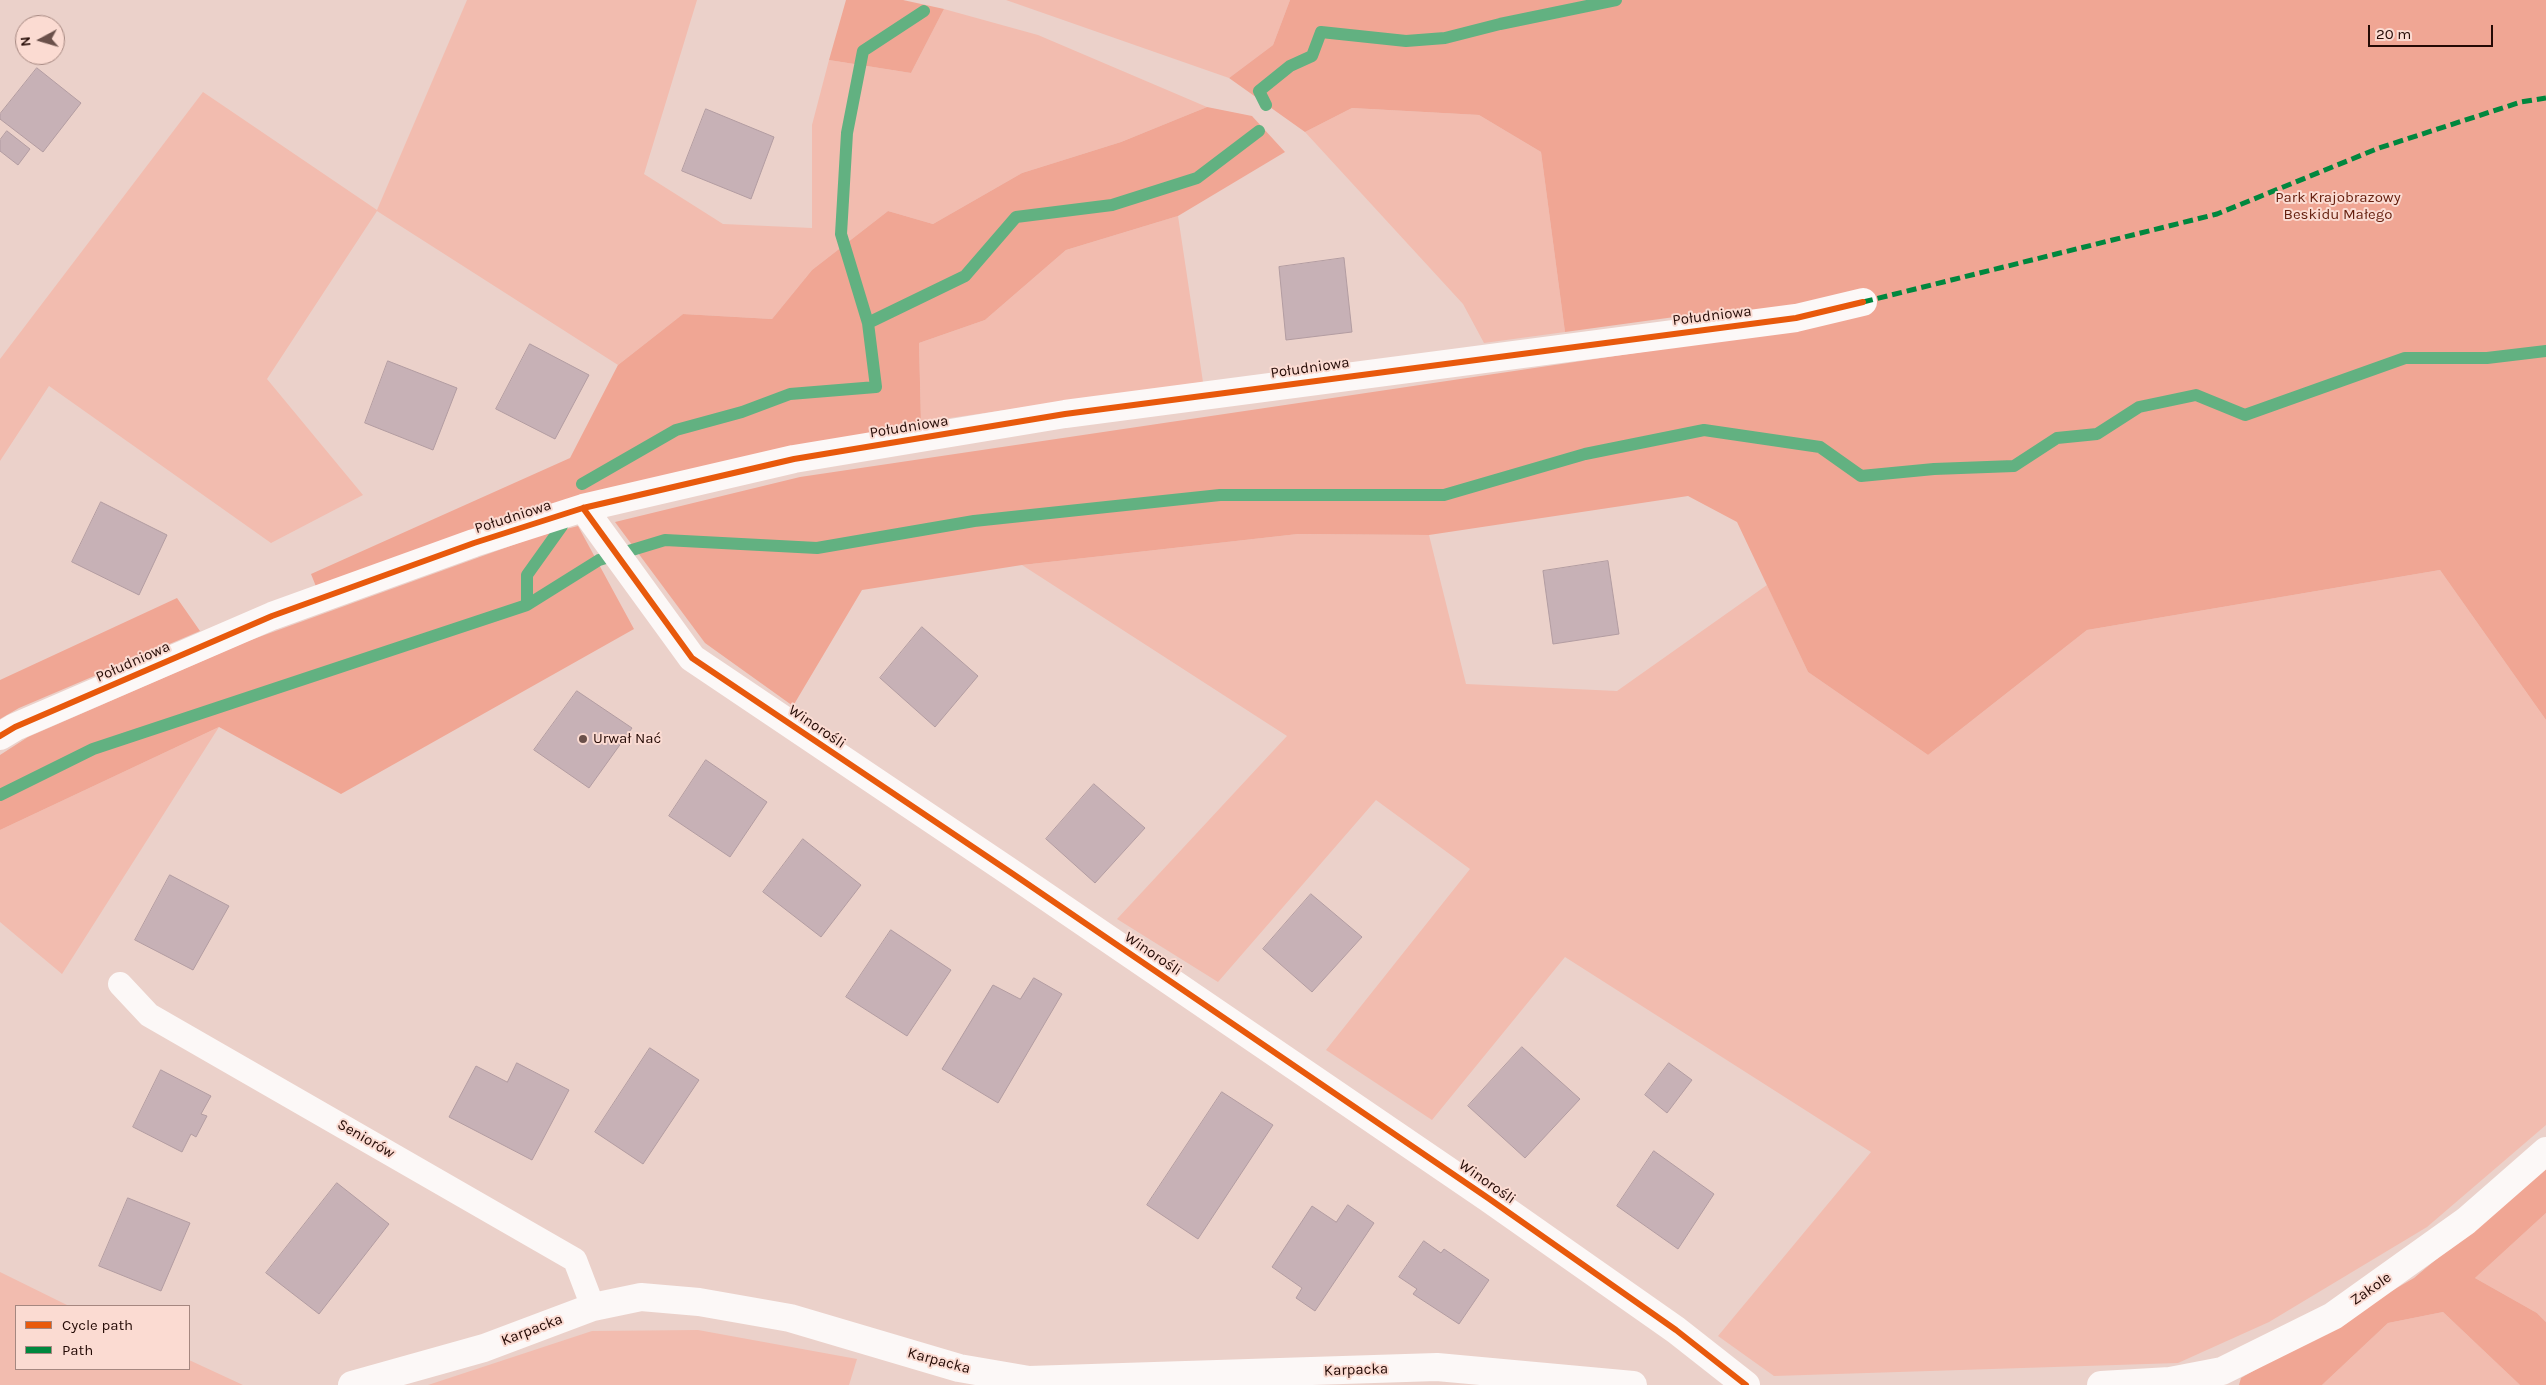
<!DOCTYPE html>
<meta charset="utf-8">
<style>
body{margin:0}
#map{position:relative;width:2546px;height:1385px;overflow:hidden;background:#ebd1ca;font-family:Karla,sans-serif}
canvas{display:block}
.legend{position:absolute;left:15px;top:1305px;width:175px;height:65px;box-sizing:border-box;background:#fbdbd2;border:1px solid #a58780;margin:0;padding:6px 9px;list-style:none;font-size:15px;color:#240a05}
.legend li{display:flex;align-items:center;gap:10px;height:25px}
.legend b{width:25px;border:1px solid #a58780}
.north{position:absolute;left:15px;top:15px;width:50px;height:50px;box-sizing:border-box;background:#fbdbd2;border:1px solid #a58780;border-radius:50%;rotate:264deg;font-size:14px;font-weight:700;line-height:20px;text-align:center;color:#240a05}
.north::after{content:'';display:block;margin:auto;width:18px;height:22px;background:#6a504a;clip-path:polygon(50% 0,100% 100%,50% 72%,0 100%)}
.scale{position:absolute;left:2368px;top:25px;width:125px;height:22px;box-sizing:border-box;border:2px solid #240a05;border-top:0;padding-left:6px;font-size:15px;line-height:18px;white-space:nowrap;color:#240a05;-webkit-text-stroke:4px #fbdbd2;paint-order:stroke}
</style>
<div id="map">
<canvas width="2546" height="1385"></canvas>
<ul class="legend">
<li><b style="height:6px;background:#e8590c"></b>Cycle path</li>
<li><b style="height:6px;background:#00873e"></b>Path</li>
</ul>
<div class="north">N</div>
<div class="scale">20 m</div>
</div>
<script>
const context = document.querySelector('canvas').getContext('2d');
context.lineJoin = 'round';
function fillPath(path, color) { context.fillStyle = color; context.fill(path, 'evenodd'); }
function trace(path, color, width, dash) { context.strokeStyle = color; context.lineWidth = width; context.lineCap = dash ? 'butt' : 'round'; context.setLineDash(dash || []); context.stroke(path); }
function label(font, color, halo, rows, align = 'center') {
  context.font = font + ' Karla,sans-serif'; context.lineWidth = 4; context.setLineDash([]); context.textBaseline = 'middle'; context.strokeStyle = halo; context.fillStyle = color; for (const [text, x, y, turn = 0] of rows) {
    context.save(); context.translate(x, y); context.rotate((+turn || 0) * Math.PI / 180); context.textAlign = isNaN(turn) ? turn : align; if (halo) context.strokeText(text, 0, 0); context.fillText(text, 0, 0); context.restore();
  }
}
const green = new Path2D(`
 M467 0H697L644 174 723 224 812 228V125L829 60 911 73 944 9 1038 35 1207 107 1121 142 1022 173 933 224 888 211 812 270 772 319 683 314 618 365 377 211 267 379 363 495 271 543 49 386 0 461V359L203 92 377 210Z
 M1006 0H1290L1273 45 1229 78Z
 M1352 108 1479 115 1541 152 1565 332 1484 343 1463 304 1305 132Z
 M1178 216 1203 382 921 422 919 343 985 320 1066 250Z
 M1298 534 1429 535 1466 684 1617 691 1767 585 1808 672 1928 755 2087 630 2440 570 2546 720V1125L2427 1227 2269 1322 2178 1363 1774 1376 1718 1336 1871 1152 1565 957 1432 1120 1326 1050 1470 869 1376 800 1218 982 1117 919 1287 736 1022 565Z
 M219 727 62 974 0 922V830Z
 M2546 1213V1322L2537 1313 2475 1278Z
 M0 1272 69 1306H16V1369H189V1360L243 1385H0Z
 M2443 1312 2520 1385H2322L2388 1323Z
 M698 1330 857 1359 849 1385H428L592 1331Z`);
const forest = new Path2D(`
 M846 0H903L944 9 911 73 829 60Z
 M1290 0H2546V720L2440 570 2087 630 1928 755 1808 672 1737 522 1688 496 1429 535 1298 534 1022 565 862 590 793 706 705 643 615 522 800 477 1723 340 1711 312 1565 332 1541 152 1479 115 1352 108 1305 132 1229 78 1273 45Z
 M1207 107 1252 116 1285 152 1178 216 1066 250 985 320 919 343 921 422 661 477 516 515 317 589 311 574 570 458 618 365 683 314 772 319 812 270 888 211 933 224 1022 173 1121 142Z
 M578 526 634 629 341 794 219 727 0 830V755L28 737 248 641 535 537Z
 M177 598 200 631 19 708 0 719V680Z
 M2546 1167V1213L2475 1278 2537 1313 2546 1322V1385H2520L2443 1312 2388 1323 2322 1385H2239L2241 1378 2414 1278Z`);
const stream = new Path2D(`
 M1266 105 1259 91 1290 66 1312 56 1321 32 1406 41 1445 38 1500 24 1616 0
 M868 323 965 276 1016 217 1112 205 1197 178 1259 131
 M582 484 676 430 742 412 790 394 876 387 868 323 841 234 847 133 863 51 924 11
 M527 605V575L562 526
 M0 795 93 749 527 605 599 560 665 540 817 548 974 521 1220 495H1444L1585 454 1704 430 1820 447 1861 476 1934 469 2014 466 2057 438 2097 434 2139 407 2196 395 2245 415 2405 358H2487L2546 351`);
const building = new Path2D(`
 M37 68 81 103 43 152 0 119V114Z
 M706 109 774 137 751 199 682 171Z
 M7 131 30 149 18 165 0 151V140Z
 M1344 258 1352 332 1286 340 1279 267Z
 M530 344 589 375 555 439 496 409Z
 M388 361 457 388 433 450 365 423Z
 M101 502 167 535 139 595 72 562Z
 M1608 561 1619 634 1553 644 1543 571Z
 M922 627 978 676 935 727 880 678Z
 M577 691 632 728 589 788 534 750Z
 M706 760 767 802 730 857 669 816Z
 M1094 784 1145 828 1095 883 1046 839Z
 M803 839 861 885 821 937 763 892Z
 M170 875 229 906 193 970 135 940Z
 M1311 894 1362 937 1312 992 1263 949Z
 M891 930 951 970 907 1036 846 997Z
 M1034 978 1062 994 998 1103 942 1069 993 985 1020 999Z
 M1522 1047 1580 1099 1525 1158 1468 1106Z
 M650 1048 699 1080 643 1164 595 1132Z
 M517 1063 569 1090 532 1160 449 1117 476 1066 507 1082Z
 M1669 1063 1692 1080 1667 1113 1645 1095Z
 M161 1070 211 1096 201 1114 207 1116 196 1137 191 1134 182 1152 133 1127Z
 M1222 1092 1273 1125 1198 1239 1147 1205Z
 M1654 1151 1714 1194 1678 1249 1617 1206Z
 M337 1183 389 1224 319 1314 266 1273Z
 M128 1198 190 1223 161 1291 99 1266Z
 M1348 1205 1374 1223 1315 1311 1296 1298 1302 1288 1272 1267 1312 1206 1336 1222Z
 M1424 1241 1441 1253 1444 1249 1489 1280 1459 1324 1413 1294 1417 1289 1399 1277Z`);
const lane = new Path2D(`
 M120 984 149 1015 575 1260 593 1307`);
const street = new Path2D(`
 M583 508 692 658 1013 874 1488 1198 1676 1330 1746 1385
 M0 736 15 727 272 616 474 543 583 508 794 459 1065 414 1796 318 1863 302
 M352 1385 484 1348 593 1307 641 1297 699 1302 790 1318 959 1368 1029 1380 1437 1367 1633 1385
 M2101 1385 2170 1381 2222 1371 2333 1316 2466 1221 2546 1151`);
const quiet = new Path2D(`
 M1863 302 2217 214 2379 148 2521 102 2546 98`);
const cycleway = new Path2D(`
 M583 508 692 658 1013 874 1488 1198 1676 1330 1746 1385
 M0 736 15 727 272 616 474 543 583 508 794 459 1065 414 1796 318 1863 302`);
const markers = [
 [583,739,5,"#6a504a"]
];
const parkNames = [
 ["Park Krajobrazowy",2338,198],
 ["Beskidu Małego",2338,215]
];
const streetNames = [
 ["Południowa",1712,316,-7],
 ["Południowa",1310,368,-8],
 ["Południowa",909,427,-9],
 ["Południowa",513,517,-18],
 ["Południowa",133,662,-24],
 ["Winorośli",817,727,34],
 ["Winorośli",1153,954,34],
 ["Seniorów",366,1139,30],
 ["Winorośli",1487,1182,35],
 ["Zakole",2371,1289,-35],
 ["Karpacka",532,1330,-21],
 ["Karpacka",939,1361,15],
 ["Karpacka",1356,1370,-2]
];
const poiNames = [
 ["Urwał Nać",593,739]
];
fillPath(green, '#f2bcaf');
fillPath(forest, '#f0a694');
trace(stream, '#62b181', 12);
fillPath(building, '#c7b1b6');
trace(building, '#b29ca1', 1);
trace(lane, '#fcf8f7', 24);
trace(street, '#fcf8f7', 28);
trace(quiet, '#00873e', 5, [10, 5]);
trace(cycleway, '#e8590c', 6);
for (const [x, y, r, color] of markers) { const dot = new Path2D(); dot.arc(x, y, r, 0, 2 * Math.PI); context.fillStyle = color; context.fill(dot); trace(dot, '#fbdbd2', 2); }
label('15px', '#641e0d', '#fbdbd2', parkNames);
label('15px', '#240a05', '#fbdbd2', streetNames);
label('15px', '#240a05', '#fbdbd2', poiNames, 'left');
</script>
